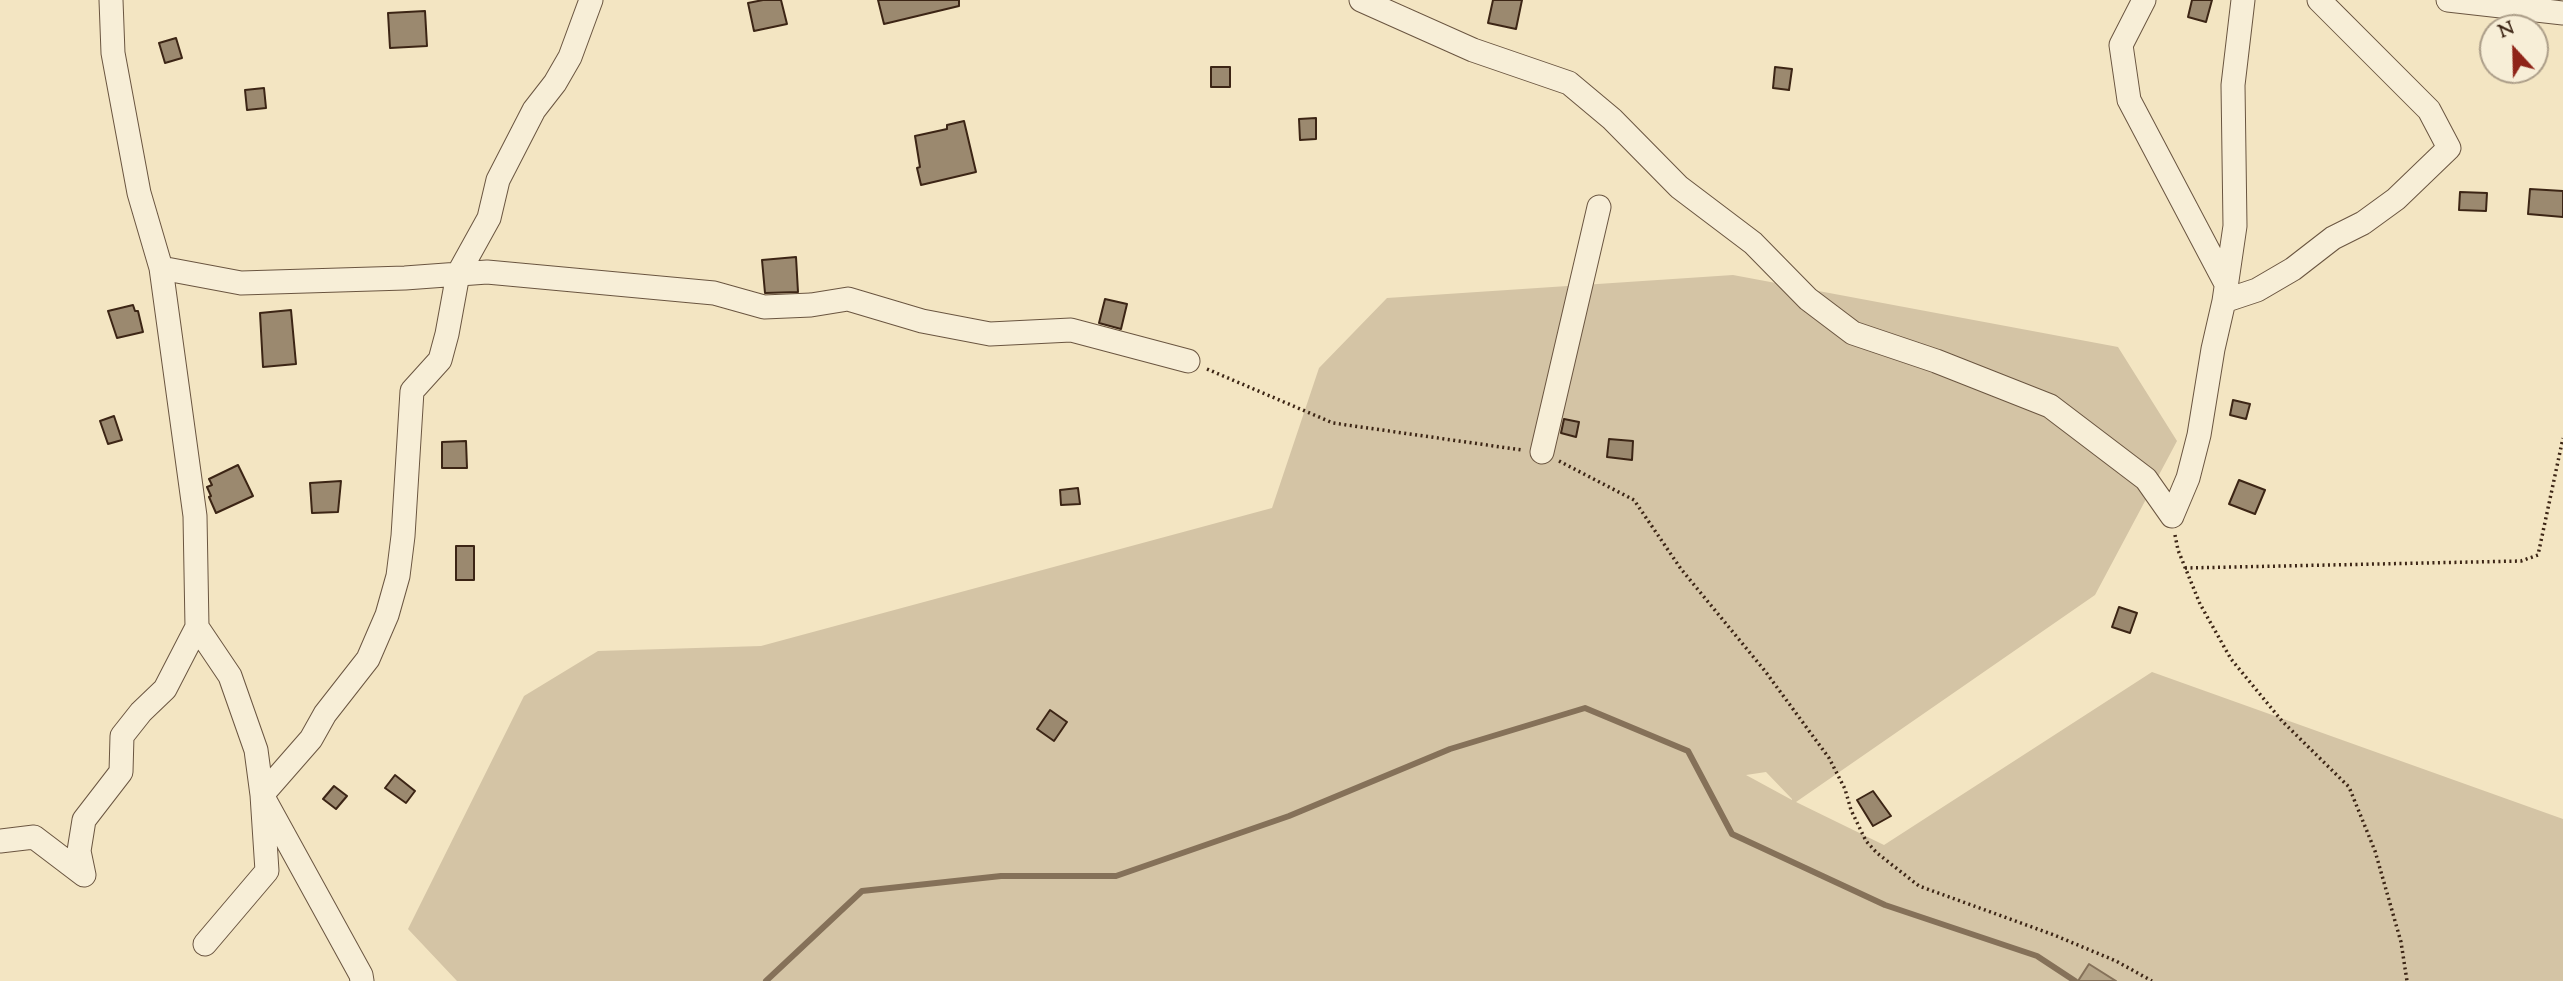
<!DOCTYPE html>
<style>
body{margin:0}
#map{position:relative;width:2563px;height:981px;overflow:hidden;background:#f3e5c2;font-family:"Sorts Mill Goudy",serif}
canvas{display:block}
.north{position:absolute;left:2479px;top:14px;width:70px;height:70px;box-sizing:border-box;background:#f7eed7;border:2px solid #ac9e89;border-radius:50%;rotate:338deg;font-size:19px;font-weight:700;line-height:28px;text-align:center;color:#3c2515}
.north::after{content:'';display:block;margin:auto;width:24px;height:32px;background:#8f2418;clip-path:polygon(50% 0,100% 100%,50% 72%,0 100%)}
</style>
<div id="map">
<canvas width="2563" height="981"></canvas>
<div class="north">N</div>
</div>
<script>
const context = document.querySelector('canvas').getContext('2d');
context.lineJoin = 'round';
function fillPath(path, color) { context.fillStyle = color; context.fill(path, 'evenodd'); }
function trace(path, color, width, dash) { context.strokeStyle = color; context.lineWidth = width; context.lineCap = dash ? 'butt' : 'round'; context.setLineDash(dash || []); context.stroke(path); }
const green = new Path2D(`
 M1733 275 2118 347 2177 441 2095 595 1796 802 1884 845 2152 672 2563 819V981H457L408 929 524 696 598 651 761 646 1272 508 1319 368 1387 298ZM1766 772 1792 799V800L1746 775Z`);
const water = new Path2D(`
 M2089 964 2116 981H2078Z`);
const stream = new Path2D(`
 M766 981 862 891 1001 876H1116L1289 816 1450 749 1585 708 1688 751 1732 834 1885 905 2037 956 2075 981`);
const building = new Path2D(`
 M763 0H781L787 24 754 31 748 3Z
 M878 0H959V6L884 24Z
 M1493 0H1522L1516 29 1488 23Z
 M2192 0H2212L2206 22 2188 17Z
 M425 11 427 46 390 48 388 13Z
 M176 38 182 58 165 63 159 43Z
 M1211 67H1230V87H1211Z
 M1775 67 1792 69 1789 90 1773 88Z
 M264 88 266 108 247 110 245 90Z
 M1316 118V139L1300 140 1299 119Z
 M964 121 976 172 921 185 917 168 920 167 915 136 947 129V125Z
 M2530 189 2563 191V217L2528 214Z
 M2460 192 2487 193 2486 211 2459 210Z
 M796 257 798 292 765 293 762 260Z
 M1105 299 1127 304 1121 329 1099 323Z
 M133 305 135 311H138L143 332 117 338 108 311Z
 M291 310 296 364 263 367 260 313Z
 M2233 400 2250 404 2246 419 2230 415Z
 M114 416 122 440 108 444 100 421Z
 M1564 419 1579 422 1576 437 1561 433Z
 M1609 439 1633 441 1632 460 1607 457Z
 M466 441 467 468H442V442Z
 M238 465 253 496 216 513 209 497 211 496 207 487 212 485 209 479Z
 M2239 480 2265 490 2255 514 2229 504Z
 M341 481 338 512 312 513 310 483Z
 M1078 488 1080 504 1061 505 1060 490Z
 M456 546H474V580H456Z
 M2119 607 2137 613 2130 633 2112 627Z
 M1050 710 1067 722 1054 741 1037 729Z
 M395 775 415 791 406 803 385 788Z
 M334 786 347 796 336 809 323 799Z
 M1873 791 1891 816 1873 826 1857 800Z`);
const path = new Path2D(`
 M1207 369 1333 423 1522 450
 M1559 461 1634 500 1681 569 1765 671 1829 758 1845 789 1851 810 1866 841 1877 853 1919 886 2054 935 2116 961 2152 981
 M2175 535 2178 550 2200 604 2231 659 2282 721 2349 787 2375 851 2401 942 2407 981
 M2185 568 2521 561 2538 555 2563 438`);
const minor = new Path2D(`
 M111 0 113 53 139 193 161 268 195 516 197 627 230 676 256 750 262 795
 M1361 0 1473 50 1569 83 1612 119 1679 187 1753 243 1808 299 1853 333 1936 361 2050 406 2146 479 2172 516
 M2144 0 2121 45 2129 100 2225 282
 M2448 0 2563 13
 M161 268 241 283 405 278 487 272 714 293 764 307 811 305 848 299 922 321 990 334 1071 330 1188 361
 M2224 301 2257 290 2293 269 2333 238 2363 223 2396 199 2449 148 2429 110 2319 0
 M1542 452 1599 207
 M2172 516 2188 478 2199 435 2213 349 2224 301 2235 226 2233 85 2243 0
 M262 795 311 739 325 714 368 659 387 615 398 576 403 536 412 391 440 360 447 334 458 274 489 218 498 180 534 110 555 83 570 57 591 0
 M0 841 34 837 84 875
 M84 875 79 851 84 820 121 772 122 736 141 712 165 689 197 627
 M205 944 267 871 262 795 361 975 362 981`);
fillPath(green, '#d4c4a5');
fillPath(water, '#b5a487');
trace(water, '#857159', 2);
trace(stream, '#857159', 6);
fillPath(building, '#9b896f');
trace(building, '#3c2515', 2);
trace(minor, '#6a5540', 25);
trace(path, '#3c2515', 3.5, [2, 3.5]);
trace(minor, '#f7eed7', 23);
</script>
